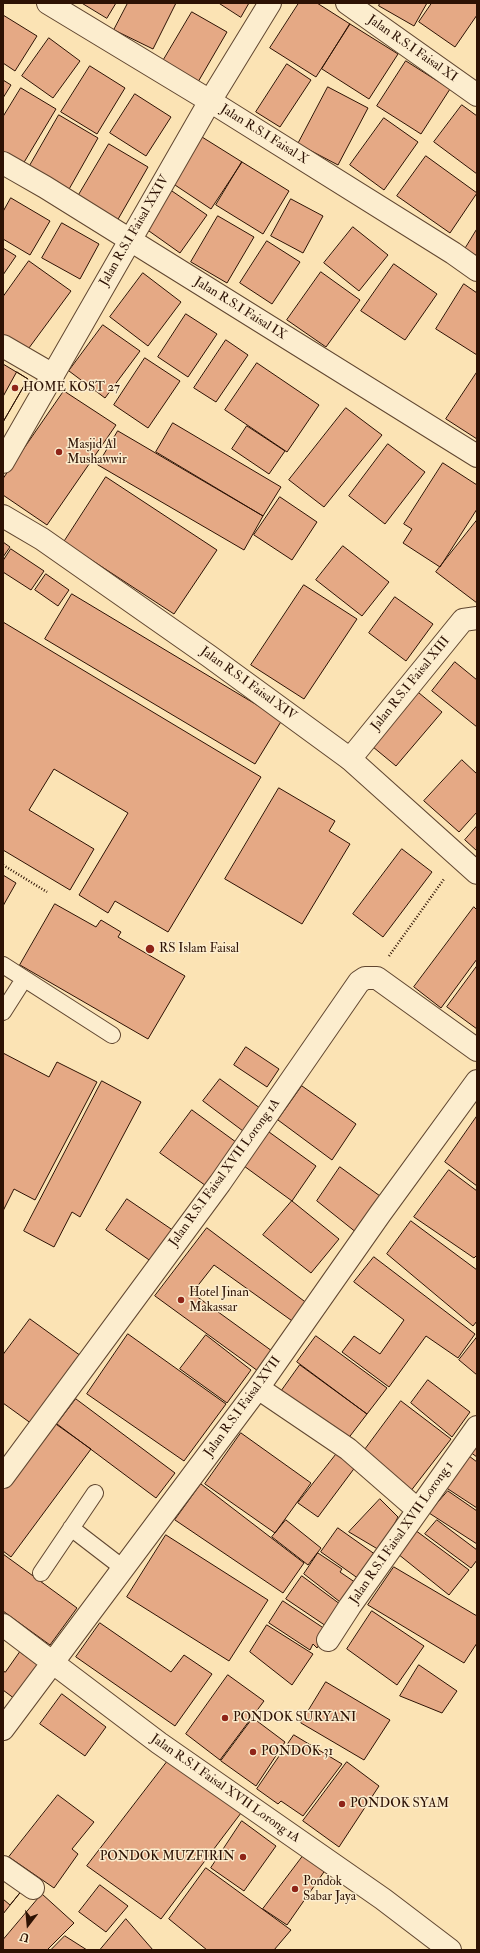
<!DOCTYPE html>
<style>
body{margin:0}
#map{position:relative;width:480px;height:1953px;overflow:hidden;background:#fbe3b4;font-family:"IM FELL Double Pica",serif}
canvas{display:block}
.frame{position:absolute;inset:0;border:4px solid #2d1204;pointer-events:none}
.north{position:absolute;left:8px;top:1905px;width:40px;height:40px;-webkit-text-stroke:3px #fcedce;paint-order:stroke;rotate:196deg;font-size:11px;font-weight:700;line-height:16px;text-align:center;color:#2d1204}
.north::after{content:'';display:block;margin:auto;width:14px;height:18px;background:#2d1204;clip-path:polygon(50% 0,100% 100%,50% 72%,0 100%)}
</style>
<div id="map">
<canvas width="480" height="1953"></canvas>
<div class="frame"></div>
<div class="north">U</div>
</div>
<script>
const context = document.querySelector('canvas').getContext('2d');
context.lineJoin = 'round';
function fillPath(path, color) { context.fillStyle = color; context.fill(path, 'evenodd'); }
function trace(path, color, width, dash) { context.strokeStyle = color; context.lineWidth = width; context.lineCap = dash ? 'butt' : 'round'; context.setLineDash(dash || []); context.stroke(path); }
function label(font, color, halo, rows, align = 'center') {
  context.font = font + ' "IM FELL Double Pica",serif'; context.lineWidth = 3; context.setLineDash([]); context.textBaseline = 'middle'; context.strokeStyle = halo; context.fillStyle = color; for (const [text, x, y, turn = 0] of rows) {
    context.save(); context.translate(x, y); context.rotate((+turn || 0) * Math.PI / 180); context.textAlign = isNaN(turn) ? turn : align; if (halo) context.strokeText(text, 0, 0); context.fillText(text, 0, 0); context.restore();
  }
}
const building = new Path2D(`
 M82 3H116L107 18Z
 M128 3H176L153 49 114 30Z
 M219 3H249L241 17Z
 M299 3H317L350 24 316 77 270 48Z
 M380 3H427L414 26 379 6Z
 M432 3H477V15L455 47 419 22Z
 M192 12 227 32 198 82 163 61Z
 M3 15 37 36 15 71 3 63Z
 M350 24 398 54 369 99 322 69Z
 M49 38 80 61 53 98 22 76Z
 M406 61 450 89 421 134 377 106Z
 M287 64 311 80 280 127 256 112Z
 M90 66 125 88 97 134 61 112Z
 M3 80 11 85 3 98Z
 M328 87 368 108 338 165 298 144Z
 M21 88 56 109 23 164 3 152V117Z
 M135 94 171 117 146 156 110 133Z
 M462 105 477 116V174L434 142Z
 M59 115 98 138 68 191 28 169Z
 M384 118 418 142 384 190 350 165Z
 M202 137 242 162 211 209 172 183Z
 M109 144 148 167 117 221 77 198Z
 M426 156 477 193 450 233 397 196Z
 M242 162 289 191 263 234 216 205Z
 M169 189 207 215 180 253 142 226Z
 M11 198 50 221 30 255 3 239V212Z
 M291 199 323 216 303 253 271 236Z
 M218 216 254 237 227 283 191 262Z
 M62 223 99 244 80 279 42 258Z
 M353 227 388 255 359 291 324 263Z
 M477 229V256L465 249Z
 M267 241 300 262 272 304 240 283Z
 M3 248 16 256 3 275Z
 M29 261 71 291 26 352 3 336V297Z
 M394 264 437 294 405 340 361 311Z
 M321 272 360 300 326 347 287 320Z
 M143 273 181 302 148 346 110 317Z
 M464 284 477 293V355L436 329Z
 M186 314 217 334 188 377 158 357Z
 M103 325 140 351 105 398 69 371Z
 M226 340 248 355 216 402 194 388Z
 M145 358 180 381 148 428 114 405Z
 M257 363 319 405 287 452 225 410Z
 M3 364 28 379 3 422Z
 M17 372 28 379 3 422V397Z
 M477 372V439L446 419Z
 M64 391 116 425 47 525 3 495V479Z
 M346 408 382 435 324 507 289 480Z
 M173 423 281 487 263 516 156 452Z
 M247 426 285 451 269 474 232 449Z
 M118 431 263 516 244 550 98 465Z
 M388 444 425 472 385 524 349 496Z
 M443 463 477 485V509L440 567 403 543 412 529 404 524Z
 M106 477 217 550 174 614 64 542Z
 M280 497 317 522 292 560 254 535Z
 M477 520V603L436 572Z
 M3 542 10 547 3 557Z
 M343 546 389 582 362 616 316 580Z
 M11 549 44 571 31 590 3 572V561Z
 M46 574 69 590 58 606 35 590Z
 M304 585 357 619 304 699 251 665Z
 M72 594 282 720 255 764 45 639Z
 M395 597 433 624 406 661 369 633Z
 M3 622 261 777 168 932 115 901 108 913 79 895 128 813 54 769 29 810 94 849 70 890 3 850Z
 M455 662 477 680V727L432 691Z
 M413 688 442 712 396 766 367 742Z
 M462 760 477 774V812L459 832 424 801Z
 M279 788 335 821 329 831 350 844 302 924 225 879Z
 M477 826V851L465 840Z
 M402 849 432 872 383 937 353 914Z
 M3 875 16 883 3 906Z
 M55 904 96 927 101 920 121 932 118 937 185 976 148 1039 20 965Z
 M474 907 477 910V959L441 1008 414 987Z
 M477 966V1029L447 1007Z
 M246 1047 279 1069 267 1087 234 1065Z
 M3 1053 49 1077 57 1062 97 1082 35 1200 14 1189 3 1211Z
 M220 1079 264 1111 247 1134 203 1101Z
 M102 1081 141 1102 80 1217 72 1212 54 1247 24 1231Z
 M302 1086 356 1124 332 1160 278 1120Z
 M192 1110 240 1145 209 1188 160 1153Z
 M477 1116V1186L445 1162Z
 M269 1132 316 1166 292 1201 244 1166Z
 M340 1167 380 1196 357 1233 317 1201Z
 M449 1170 477 1191V1255L474 1258 414 1217Z
 M127 1199 177 1233 155 1264 106 1230Z
 M292 1201 339 1239 311 1273 263 1235Z
 M411 1221 477 1270V1321L473 1326 387 1254Z
 M207 1228 308 1304 295 1323 214 1265 192 1293 272 1351 258 1371 155 1296Z
 M374 1257 475 1334 458 1358 426 1336 389 1387 342 1352 354 1336 380 1354 404 1320 354 1282Z
 M30 1319 81 1356 32 1424 3 1403V1355Z
 M128 1334 226 1404 184 1461 87 1394Z
 M206 1335 251 1370 227 1403 180 1369Z
 M316 1336 387 1388 367 1414 297 1362Z
 M477 1337V1375L459 1360Z
 M300 1365 367 1414 347 1440 280 1393Z
 M428 1380 470 1412 452 1437 411 1403Z
 M76 1399 175 1473 156 1498 57 1424Z
 M401 1401 451 1439 410 1492 361 1455Z
 M53 1422 91 1449 11 1557 3 1551V1488Z
 M241 1433 311 1483 275 1533 205 1484Z
 M477 1443V1457L470 1452Z
 M338 1452 356 1466 318 1517 298 1503Z
 M469 1456 477 1462V1508L445 1487Z
 M201 1484 304 1563 283 1593 175 1520Z
 M448 1491 477 1511V1544L429 1513Z
 M380 1499 398 1517 381 1551 349 1532Z
 M286 1520 321 1548 308 1565 272 1537Z
 M437 1520 477 1550V1560L471 1568 425 1534Z
 M338 1528 376 1555 359 1579 321 1552Z
 M415 1530 469 1570 449 1595 398 1554Z
 M166 1535 268 1600 229 1661 127 1597Z
 M318 1553 342 1569 340 1572 359 1585 344 1605 304 1574Z
 M3 1554 77 1608 50 1645 3 1611Z
 M394 1567 477 1616V1643L464 1663 368 1605Z
 M302 1576 344 1607 329 1628 286 1599Z
 M283 1601 328 1631 317 1648 313 1644 310 1650 269 1623Z
 M372 1611 424 1646 397 1685 347 1649Z
 M100 1623 171 1672 184 1655 212 1674 175 1726 76 1657Z
 M267 1625 313 1654 292 1685 250 1652Z
 M20 1652 39 1666 15 1699 3 1690V1671L5 1672Z
 M419 1665 457 1691 442 1713 400 1696Z
 M228 1675 264 1701 220 1760 186 1734Z
 M326 1682 390 1720 364 1760 301 1723Z
 M62 1694 106 1727 85 1756 40 1724Z
 M253 1718 285 1742 256 1786 221 1761Z
 M294 1735 342 1764 303 1816 281 1801 278 1804 257 1789Z
 M170 1758 241 1813 161 1919 87 1866Z
 M347 1762 379 1786 339 1847 303 1821Z
 M58 1795 94 1822 72 1849 78 1854 54 1888 9 1857Z
 M242 1821 276 1846 244 1891 211 1868Z
 M306 1852 326 1869 287 1925 263 1909Z
 M206 1868 291 1930 274 1950H207L169 1919Z
 M3 1873 23 1889 3 1914Z
 M3 1873 23 1889 10 1905 3 1899Z
 M100 1885 128 1906 106 1932 79 1912Z
 M42 1894 74 1923 47 1950H3V1940Z
 M126 1919 153 1950H100Z
 M65 1936 87 1950H51Z`);
const path = new Path2D(`
 M3 865 47 892
 M389 956 444 879`);
const service = new Path2D(`
 M3 965 112 1035
 M3 1012 24 979
 M71 1528 123 1568
 M41 1573 95 1493`);
const minor = new Path2D(`
 M48 3 210 101 453 253 477 270
 M347 3 477 95
 M3 163 45 187 477 456
 M3 346 53 375
 M350 759 463 620 477 618
 M258 1388 348 1449 418 1510
 M3 1477 220 1183 359 982 365 978H377L477 1050
 M3 1625 159 1743 383 1899 450 1950
 M328 1640 350 1606 477 1427
 M3 1729 258 1388 380 1214 477 1081
 M3 1867 33 1888`);
const tertiary = new Path2D(`
 M3 462 210 101 270 3
 M3 516 42 539 209 656 350 759 477 873`);
const markers = [
 [15,388,4,"#8f2418"],
 [59,452,4,"#8f2418"],
 [150,949,5,"#8f2418"],
 [181,1300,4,"#8f2418"],
 [225,1718,4,"#8f2418"],
 [253,1752,4,"#8f2418"],
 [342,1804,4,"#8f2418"],
 [243,1857,4,"#8f2418"],
 [295,1889,4,"#8f2418"]
];
const streetNames = [
 ["Jalan R.S.I Faisal XI",412,49,35],
 ["Jalan R.S.I Faisal X",264,135,32],
 ["Jalan R.S.I Faisal XXIV",135,231,-60],
 ["Jalan R.S.I Faisal IX",240,309,32],
 ["Jalan R.S.I Faisal XIV",248,684,36],
 ["Jalan R.S.I Faisal XIII",411,684,-51],
 ["Jalan R.S.I Faisal XVII Lorong 1A",225,1173,-54],
 ["Jalan R.S.I Faisal XVII",243,1407,-54],
 ["Jalan R.S.I Faisal XVII Lorong 1",402,1533,-55],
 ["Jalan R.S.I Faisal XVII Lorong 1A",225,1789,35]
];
const poiNames = [
 ["HOME KOST 27",23,388],
 ["Masjid Al",67,445],
 ["Mushawwir",67,460],
 ["RS Islam Faisal",159,949],
 ["Hotel Jinan",189,1293],
 ["Makassar",189,1308],
 ["PONDOK SURYANI",233,1718],
 ["PONDOK 31",261,1752],
 ["PONDOK SYAM",350,1804],
 ["PONDOK MUZFIRIN",235,1857,"right"],
 ["Pondok",303,1882],
 ["Sabar Jaya",303,1897]
];
fillPath(building, '#e5a985');
trace(building, '#2d1204', 1);
trace(service, '#604630', 18);
trace(minor, '#604630', 24);
trace(tertiary, '#604630', 24);
trace(path, '#2d1204', 2.5, [1, 2]);
trace(service, '#fcedce', 16);
trace(minor, '#fcedce', 22);
trace(tertiary, '#fcedce', 22);
for (const [x, y, r, color] of markers) { const dot = new Path2D(); dot.arc(x, y, r, 0, 2 * Math.PI); context.fillStyle = color; context.fill(dot); trace(dot, '#fcedce', 1.5); }
label('13px', '#2d1204', '#fcedce', streetNames);
label('13px', '#2d1204', '#fcedce', poiNames, 'left');
</script>
